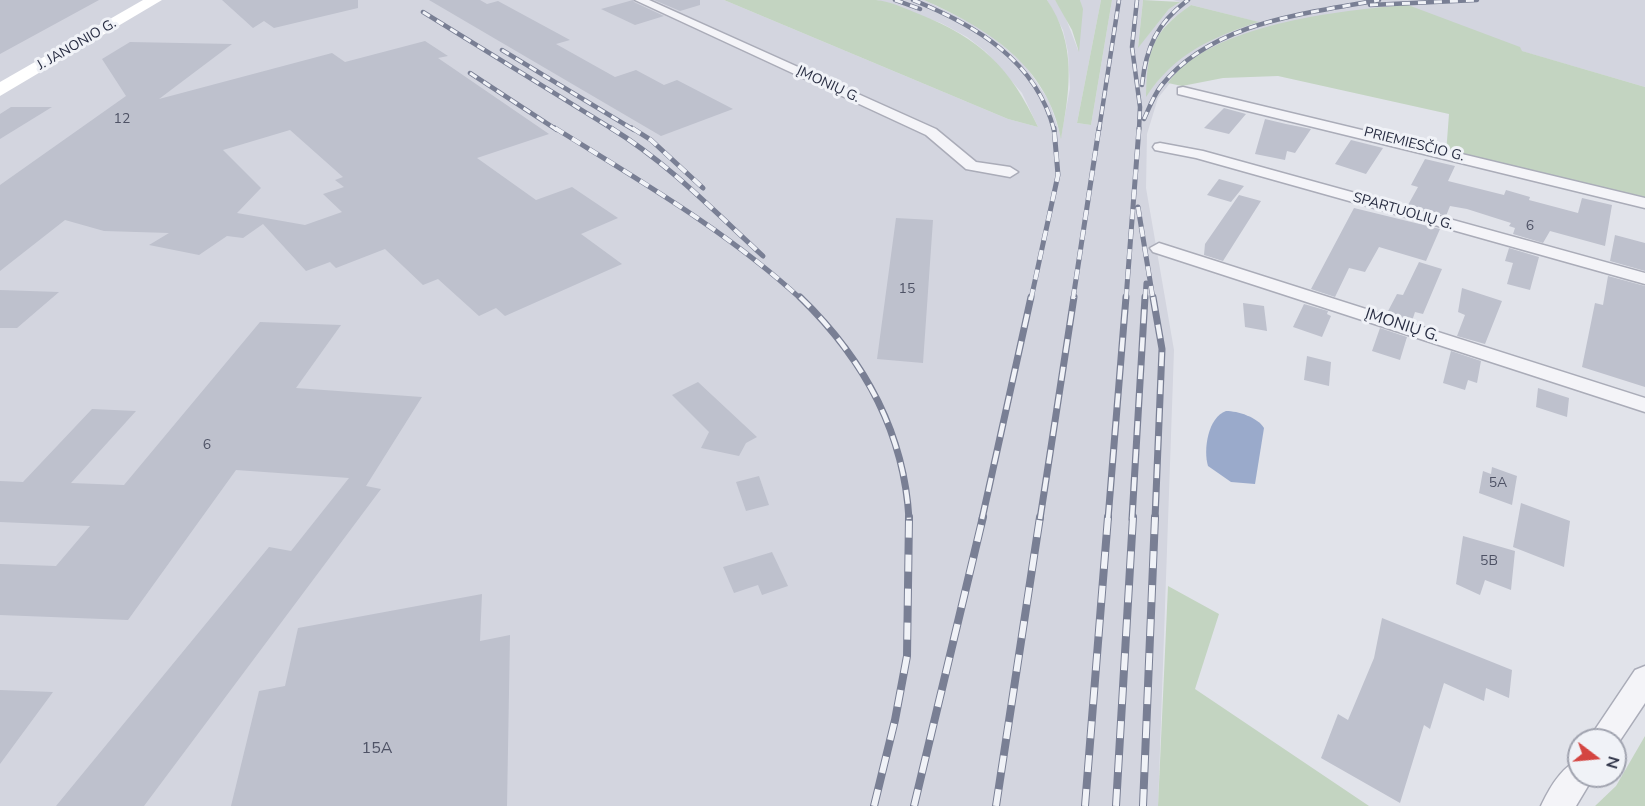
<!DOCTYPE html>
<meta charset="utf-8">
<style>
body{margin:0}
#map{position:relative;width:1645px;height:806px;overflow:hidden;background:#e1e3ea;font-family:"Nunito Sans",sans-serif}
canvas{display:block}
.north{position:absolute;left:1567px;top:728px;width:60px;height:60px;box-sizing:border-box;background:#f0f2f7;border:2px solid #a0a3af;border-radius:50%;rotate:106deg;font-size:16px;font-weight:700;line-height:24px;text-align:center;color:#282d42}
.north::after{content:'';display:block;margin:auto;width:21px;height:27px;background:#d44541;clip-path:polygon(50% 0,100% 100%,50% 72%,0 100%)}
</style>
<div id="map">
<canvas width="1645" height="806"></canvas>
<div class="north">N</div>
</div>
<script>
const context = document.querySelector('canvas').getContext('2d');
context.lineJoin = 'round';
function fillPath(path, color) { context.fillStyle = color; context.fill(path, 'evenodd'); }
function trace(path, color, width, dash) { context.strokeStyle = color; context.lineWidth = width; context.lineCap = dash ? 'butt' : 'round'; context.setLineDash(dash || []); context.stroke(path); }
function label(font, color, halo, rows, align = 'center') {
  context.font = font + ' "Nunito Sans",sans-serif'; context.lineWidth = 6; context.setLineDash([]); context.textBaseline = 'middle'; context.strokeStyle = halo; context.fillStyle = color; for (const [text, x, y, turn = 0] of rows) {
    context.save(); context.translate(x, y); context.rotate((+turn || 0) * Math.PI / 180); context.textAlign = isNaN(turn) ? turn : align; if (halo) context.strokeText(text, 0, 0); context.fillText(text, 0, 0); context.restore();
  }
}
const built = new Path2D(`
 M0 0H724L1008 119 1038 127 1022 93 986 52 967 37 941 23 877 0H924L984 29 1025 65 1049 101 1061 137 1070 88 1068 52 1063 30 1047 0H1055L1063 11 1078 50 1082 9 1080 0H1101L1077 123 1091 125 1112 0H1143L1138 47 1169 9 1180 2 1173 0H1645V87L1521 51 1201 53 1182 68 1158 98 1147 134 1146 188 1174 350 1158 806H0ZM1191 5 1258 22 1215 37 1190 50 1166 70 1146 95 1150 48 1166 24Z`);
const green = new Path2D(`
 M724 0C774 0 826 0 876 0 890 1 906 9 919 14 981 39 1010 67 1038 127L1008 119Z
 M924 0H1047C1077 44 1070 89 1061 139 1048 66 987 28 924 0Z
 M1055 0H1080L1083 9 1079 52 1072 30Z
 M1101 0H1112L1091 125 1077 123Z
 M1143 0 1180 2 1169 9 1138 48Z
 M1191 5 1259 22C1212 37 1174 54 1146 97 1147 50 1152 32 1191 5Z
 M1408 5 1520 47 1522 51 1645 87V202L1446 154 1449 114 1278 76 1223 78 1182 86 1168 83C1209 24 1342 10 1408 5Z
 M1168 586 1219 614 1195 689 1369 806H1158Z
 M1645 736V806H1595L1616 786Z`);
const water = new Path2D(`
 M1226 411C1238 411 1257 417 1264 428L1255 484 1231 482 1208 466C1203 450 1208 417 1226 411Z`);
const building = new Path2D(`
 M0 0H99L0 54Z
 M222 0H358V8L274 28 264 21 253 28Z
 M429 0H480L487 4 498 1 570 40 556 44 615 77 636 70 664 85 677 80 733 109 661 136Z
 M633 0 634 2 664 16 635 25 601 9Z
 M654 0H700V5L680 11Z
 M425 41 448 56 438 58 549 134 477 158 536 200 572 187 618 218 581 234 622 264 505 316 496 308 479 316 438 279 423 285 385 249 336 268 330 262 306 271 263 224 243 238 227 236 199 255 149 245 169 233 104 231 65 220 0 271V185L126 96 102 59 130 42 232 44 159 99 332 53 345 62ZM290 130 343 177 335 180 344 187 323 194 342 212 305 225 237 213 261 188 223 150Z
 M11 107H52L0 139V114Z
 M1224 108 1246 114 1229 134 1204 128Z
 M1265 119 1286 124 1311 129 1295 153 1287 151 1285 160 1255 154Z
 M1351 140 1383 148 1366 174 1335 164Z
 M1425 159 1455 166 1448 181 1504 195 1506 190 1530 197 1529 200 1578 213 1582 198 1612 205 1605 246 1550 231 1543 243 1513 234 1515 228 1509 226 1511 223 1467 209 1450 206 1446 216 1408 205 1418 187 1411 185Z
 M1219 179 1244 186 1231 202 1207 195Z
 M1239 195 1261 201 1223 261 1204 255 1205 244Z
 M1354 208 1440 229 1426 261 1379 247 1365 272 1349 268 1335 297 1311 289Z
 M896 218 933 220 923 363 877 359Z
 M1615 235 1645 243V271L1610 261Z
 M1509 248 1539 257 1530 290 1507 284 1513 263 1505 261Z
 M1419 262 1442 269 1423 314 1415 312 1412 321 1387 313 1397 294 1403 295Z
 M1608 276 1645 286V387L1582 367 1595 303 1603 305Z
 M1462 288 1502 301 1485 344 1457 336 1465 315 1458 312Z
 M0 290 59 292 17 328H0Z
 M1243 303 1264 306 1267 331 1245 327Z
 M1304 304 1328 311 1327 314 1331 316 1322 337 1293 327Z
 M260 322 341 325 296 388 422 397 366 486 381 489 144 806H56L269 547 291 551 349 478 236 470 128 620 0 615V564L56 566 90 526 0 522V481L23 482 92 409 136 411 71 483 124 485Z
 M1380 328 1407 337 1400 360 1372 351Z
 M1451 351 1481 361 1477 383 1468 380 1465 390 1443 383Z
 M1307 356 1331 362 1329 386 1304 380Z
 M698 382 757 437 746 443 739 456 701 448 709 432 672 395Z
 M1538 388 1569 398 1567 417 1536 407Z
 M1492 467 1517 476 1512 505 1479 493 1483 471 1491 474Z
 M759 476 769 505 746 511 736 482Z
 M1521 503 1570 521 1564 567 1513 547Z
 M1463 536 1515 551 1511 590 1485 580 1480 595 1456 584Z
 M772 552 788 586 762 595 758 585 734 593 723 567Z
 M482 594 480 641 510 635 507 806H231L259 691 285 686 298 628Z
 M1382 618 1512 670 1509 698 1486 688 1484 701 1444 683 1430 729 1424 725 1400 803 1321 758 1338 714 1348 720 1374 658Z
 M0 690 53 692 0 764Z`);
const street = new Path2D(`
 M635 0H649L936 129 976 162 1010 167 1018 172 1010 177 966 169 926 135Z
 M1183 87 1645 198V208L1178 94V88Z
 M1160 143 1203 151 1645 273V284L1196 158 1155 150 1153 147 1155 144Z
 M1159 243 1645 398V412L1153 252 1150 248Z
 M1645 666V703L1615 748V740H1588L1635 670Z
 M1579 760V776H1594L1576 806H1541C1549 789 1561 767 1579 760Z`);
const secondary = new Path2D(`
 M143 0H162L0 96V82Z`);
const railFar3 = new Path2D(`
 M895 0 920 9
 M913 0C975 25 1036 60 1054 130
 M1137 0 1132 47 1140 107 1139 130
 M1370 5 1477 0
 M423 12 614 130
 M502 50 634 130
 M470 73 557 130
 M1142 85C1146 47 1157 23 1188 0
 M1144 119C1149 108 1154 95 1161 86 1212 22 1304 14 1379 0
 M1099 130 1119 0`);
const railFar2 = new Path2D(`
 M555 128C640 181 727 231 801 299
 M611 128C668 163 714 211 763 256
 M632 128 651 140 703 188
 M1138 207 1153 299
 M1031 299 1058 175 1054 128
 M1073 299 1099 128
 M1126 299 1139 128
 M1145 299 1146 283`);
const railFar1 = new Path2D(`
 M800 297C862 357 904 431 909 519
 M1153 297 1162 349 1155 519
 M982 519 1031 297
 M1040 519 1074 297
 M1108 519 1126 297
 M1132 519 1145 297`);
const rail = new Path2D(`
 M874 806 895 720 907 656 909 517
 M914 806 983 517
 M996 806 1040 517
 M1085 806 1108 517
 M1116 806 1133 517
 M1143 806 1155 517`);
const farStreetnames = [
 ["J. JANONIO G.",77,45,-30],
 ["ĮMONIŲ G.",828,85,25],
 ["PRIEMIESČIO G.",1414,145,14],
 ["SPARTUOLIŲ G.",1403,212,16]
];
const numberNames = [
 ["12",122,120],
 ["6",1530,227],
 ["15",907,290],
 ["6",207,446],
 ["5A",1498,484],
 ["5B",1489,562]
];
const streetNames = [
 ["ĮMONIŲ G.",1402,326,18]
];
const nearNumbernames = [
 ["15A",377,749]
];
fillPath(built, '#d3d5df');
fillPath(green, '#c3d4c1');
fillPath(water, '#9aaacb');
fillPath(building, '#bec1cd');
trace(street, '#aaacb8', 3);
fillPath(street, '#f4f4f8');
fillPath(secondary, '#fff');
trace(railFar3, '#797f94', 4.5);
trace(railFar2, '#797f94', 5);
trace(railFar1, '#797f94', 7);
trace(rail, '#797f94', 8);
trace(railFar3, '#f0f2f7', 3, [8]);
trace(railFar2, '#f0f2f7', 4, [10]);
trace(railFar1, '#f0f2f7', 4.5, [14]);
trace(rail, '#f0f2f7', 6, [17]);
label('14px', '#282d42', '#f0f2f7', farStreetnames);
label('14px', '#4e5265', null, numberNames);
label('16px', '#282d42', '#f0f2f7', streetNames);
label('16px', '#4e5265', null, nearNumbernames);
</script>
